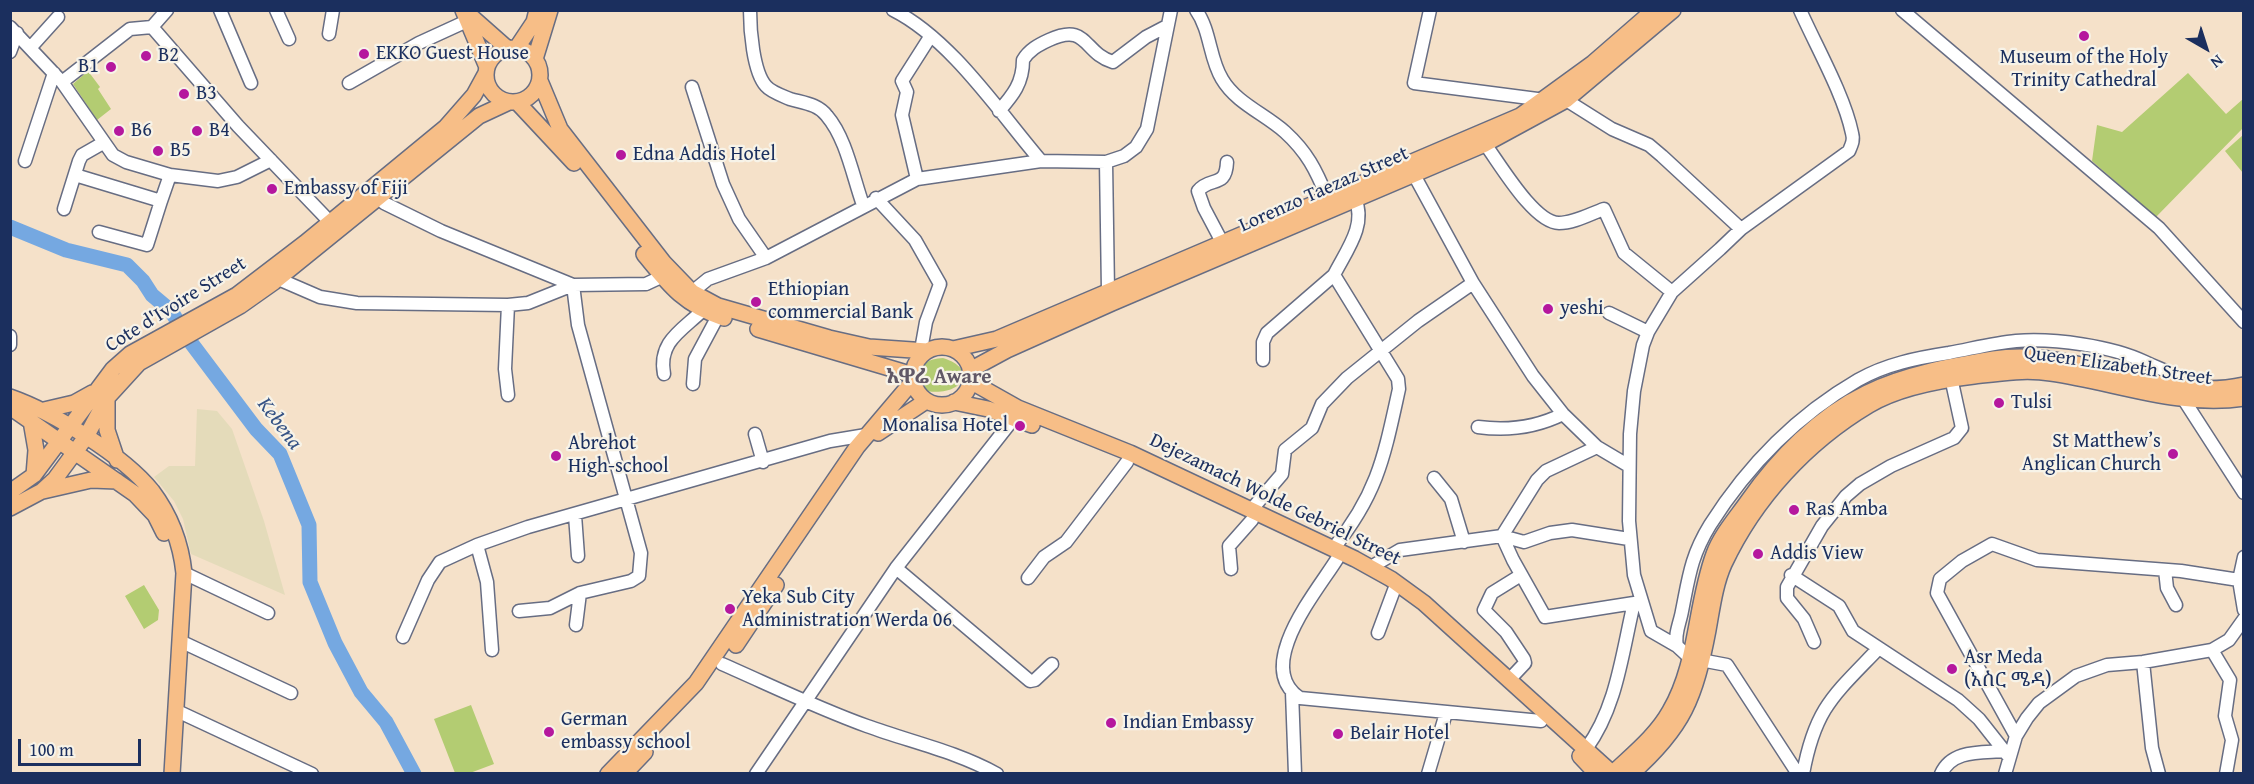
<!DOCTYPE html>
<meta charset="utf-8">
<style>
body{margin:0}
#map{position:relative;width:2254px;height:784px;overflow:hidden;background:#f5e1c9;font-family:"Gentium Book Plus",serif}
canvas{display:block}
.frame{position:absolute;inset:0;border:12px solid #1b2f5e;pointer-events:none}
.north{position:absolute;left:2176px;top:18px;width:60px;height:60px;-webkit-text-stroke:4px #f7f3e8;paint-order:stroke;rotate:141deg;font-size:16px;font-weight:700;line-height:24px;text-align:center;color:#1b2f5e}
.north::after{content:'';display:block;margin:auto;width:21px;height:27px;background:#1b2f5e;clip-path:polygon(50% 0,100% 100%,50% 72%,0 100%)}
.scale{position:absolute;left:18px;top:739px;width:123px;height:27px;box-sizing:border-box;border:3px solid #1b2f5e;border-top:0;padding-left:8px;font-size:18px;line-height:21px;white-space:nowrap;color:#1b2f5e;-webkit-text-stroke:4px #f7f3e8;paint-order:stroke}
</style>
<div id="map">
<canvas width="2254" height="784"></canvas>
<div class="frame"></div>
<div class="north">N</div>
<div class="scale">100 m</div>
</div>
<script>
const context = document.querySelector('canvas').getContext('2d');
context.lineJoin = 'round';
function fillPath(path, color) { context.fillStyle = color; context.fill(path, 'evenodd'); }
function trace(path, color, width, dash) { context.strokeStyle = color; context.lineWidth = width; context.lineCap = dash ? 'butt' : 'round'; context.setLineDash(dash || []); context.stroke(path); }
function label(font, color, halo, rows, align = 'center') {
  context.font = font + ' "Gentium Book Plus","Noto Serif Ethiopic",serif'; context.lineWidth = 4.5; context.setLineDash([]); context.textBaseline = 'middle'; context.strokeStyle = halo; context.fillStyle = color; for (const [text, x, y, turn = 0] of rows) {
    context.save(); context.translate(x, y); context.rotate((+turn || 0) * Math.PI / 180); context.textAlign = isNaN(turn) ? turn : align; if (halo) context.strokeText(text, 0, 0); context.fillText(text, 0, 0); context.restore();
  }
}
const built = new Path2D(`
 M197 409 217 411 232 429 264 521 285 595 191 554 183 519 174 501 154 477 169 466H195Z`);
const green = new Path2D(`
 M88 71 100 87 98 89 111 109 97 120 73 84Z
 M2188 73 2226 114 2243 99V128L2156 217 2092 161 2097 125 2122 132Z
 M2243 135V173L2225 151Z
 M943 358C981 370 960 397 927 391L915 379C917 364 929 359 943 358Z
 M144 585 159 610 158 620 144 629 125 596Z
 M471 705 494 764 470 773H455L434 719Z`);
const river = new Path2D(`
 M10 227 66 250 127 265 143 281 152 295 171 311 192 344 256 429 280 454 309 525 310 582 335 643 361 692 386 722 414 774`);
const minor = new Path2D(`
 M220 10 251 83
 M276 10 289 39
 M750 10C750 29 753 72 766 86 771 92 783 96 790 99 804 103 818 104 827 116 846 138 853 177 863 205
 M893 10C951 39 999 112 1041 161
 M1196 10C1211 31 1209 58 1222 79 1236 103 1265 114 1285 132 1307 152 1316 170 1327 197
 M1430 10 1414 83 1545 100
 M1902 10 2159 228 2244 322
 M10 27 62 82 130 29 152 27 238 126 330 222
 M152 27 167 10
 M329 34 333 10
 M31 47 58 17
 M10 52 17 33
 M62 82 113 155 126 162 170 175 161 201 75 175
 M349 83 419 43 467 21
 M692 87 723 184 739 219 766 258
 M1566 100 1612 129 1649 145 1662 156 1741 229
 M999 111C1013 95 1023 83 1023 60 1029 50 1038 45 1049 40 1088 22 1083 53 1113 62L1146 37 1167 26
 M1485 144C1500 164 1534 223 1559 223 1574 223 1590 214 1604 209L1624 253 1672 292
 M25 161 54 73
 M1106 162 1108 291
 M1413 173 1473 283 1533 376 1563 414 1597 447 1629 466
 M170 175 218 181 237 177 271 160
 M917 179 902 115 907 92 902 81 930 37
 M876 198 915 240 940 284 926 322 921 350
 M384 203 441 231 573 285 578 325 641 553 639 576 631 581 580 593 550 608 519 611
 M64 209 79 161 82 155 103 143
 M99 232 147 245 161 201
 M1222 242 1204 208 1198 191C1210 176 1226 189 1227 162
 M283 281 320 297 357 303 508 305 528 303 573 285 646 284 661 277
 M692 292 708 279 766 258 917 179 1041 161 1106 162 1124 156 1136 147 1147 129 1171 10
 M1609 313 1648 332
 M10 336V345
 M1263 360V342L1267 333 1334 275
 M664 374C658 342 681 331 702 311
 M693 384 695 359 718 316
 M508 395 505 369 508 305
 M1478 427C1508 431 1535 428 1563 414
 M755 434 763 462
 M1597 447 1546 471 1537 480 1502 536 1513 560 1545 617 1634 603 1640 600
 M1434 478 1451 499 1464 542
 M1252 509 1282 474 1285 450 1312 428 1322 404 1347 378 1418 321 1473 283
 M575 515 578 556
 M477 545 487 582 492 650
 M1333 549C1378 493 1384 457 1399 389L1398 379 1334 275C1346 251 1367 225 1355 199
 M2244 557 2239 580 2244 610
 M1337 559C1318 590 1252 667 1300 698L1541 721
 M1371 567 1400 550 1502 536 1524 542 1550 533 1572 530 1629 539
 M896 568 1030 681 1035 680 1052 664
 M1231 569 1229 546 1252 520
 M2165 570 2167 588 2176 605
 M184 573 268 613
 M1791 575 1839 606 1853 631 1958 700 1979 719 2009 757
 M1028 578 1044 557 1066 542 1127 462
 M576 625 580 593
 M1378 633 1394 590
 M403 637 428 580 440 562 477 545 528 527 830 441 866 435
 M180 641 291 693
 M1814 642 1804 619 1787 598V587L1822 526 1846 496 1860 484 1891 466 1954 438 1962 428 1950 373
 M1677 646C1674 634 1680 623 1682 611 1689 576 1691 556 1710 525 1748 465 1796 416 1858 380 1886 364 1917 358 1949 353 1971 349 1994 343 2016 341 2054 338 2112 346 2145 362 2169 374 2178 369 2184 400L2244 493
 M2212 650 2230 680 2225 716 2232 740 2226 774
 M2143 662 2152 748 2159 774
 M722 664C770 685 817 708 867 726 911 742 955 751 997 774
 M1509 680 1525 663 1524 659 1506 632 1484 610 1492 593 1521 575
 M1292 692 1295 774
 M175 710 312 774
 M2016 736 1937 593 1940 579 1962 561 1992 544 2037 560 2181 571 2239 580
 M1586 749C1617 707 1622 653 1634 603
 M756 774 896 568 1014 418
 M1428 774 1446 713
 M1798 774 1727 665 1690 658 1677 646 1651 631 1634 575 1629 521 1630 434 1634 391 1643 345 1648 332 1672 292 1720 249 1741 229 1849 151C1852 144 1854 140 1852 133 1844 95 1816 46 1800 10
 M1803 774C1815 708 1834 695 1878 649
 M1941 774C1952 749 1982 753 2004 751
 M2005 774 2016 736 2027 718 2039 703 2076 676 2107 665 2143 662 2212 650 2229 640 2244 619`);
const major = new Path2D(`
 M463 10 487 67
 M465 11 508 49
 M486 75a27 27 0 1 1 54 0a27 27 0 1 1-54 0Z
 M516 49 534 22 537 10
 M535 59 550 10
 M540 81 560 129 664 263 692 292 718 306 829 338 869 347 927 351
 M517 102 574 163
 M644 254C669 285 684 305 724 318
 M758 329 913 375
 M913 376a29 29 0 1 1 58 0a29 29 0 1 1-58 0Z
 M953 349 997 339 1520 116 1593 63 1654 10
 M970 370 1007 350 1112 303 1485 144 1566 100 1673 10
 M970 381 1018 408 1130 453 1355 559 1391 579 1424 603 1613 774
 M10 397C53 412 124 456 152 491 170 515 181 544 184 573L172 774
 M107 401V430L117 460
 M954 402 988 409 1032 425
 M10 407 135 494 155 515 164 533
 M44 410 74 403 92 393
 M31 421 36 450 34 475
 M878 433 926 401
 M43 491 91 480 117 481
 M10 492 34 475 113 369 130 354 237 295 305 243 446 127 474 95 486 73
 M10 508 42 491 55 479 86 437 107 398 139 363 240 306 274 282 479 116 509 102
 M736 645 776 585
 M1580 756 1597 774
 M608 774 696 683 857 447 913 381
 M624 774 645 752
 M1612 774C1633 754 1656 736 1670 711 1698 663 1695 605 1714 554 1721 535 1736 518 1748 501 1778 458 1819 416 1867 393 1905 374 1952 366 1994 359 2078 346 2160 404 2244 385
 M1631 774C1684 727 1695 698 1708 630 1712 608 1715 584 1724 564 1755 498 1807 442 1869 405 1899 387 1940 380 1974 376 1999 373 2025 369 2051 373 2115 382 2179 408 2244 398`);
const markers = [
 [2084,36,6,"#b5179e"],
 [364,54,6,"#b5179e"],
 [146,56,6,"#b5179e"],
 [111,67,6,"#b5179e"],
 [184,94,6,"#b5179e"],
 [119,131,6,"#b5179e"],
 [197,131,6,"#b5179e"],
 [158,151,6,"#b5179e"],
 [621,155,6,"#b5179e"],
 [272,189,6,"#b5179e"],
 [756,302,6,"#b5179e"],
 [1548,309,6,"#b5179e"],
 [1999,403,6,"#b5179e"],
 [1020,426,6,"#b5179e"],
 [2173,454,6,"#b5179e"],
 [556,456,6,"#b5179e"],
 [1794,510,6,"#b5179e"],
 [1758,554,6,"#b5179e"],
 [730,609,6,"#b5179e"],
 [1952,669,6,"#b5179e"],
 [1111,723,6,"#b5179e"],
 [549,732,6,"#b5179e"],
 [1338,734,6,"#b5179e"]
];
const poiNames = [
 ["EKKO Guest House",376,54],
 ["B2",158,56],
 ["Museum of the Holy",2084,58,"center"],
 ["Trinity Cathedral",2084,81,"center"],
 ["B1",99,67,"right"],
 ["B3",196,94],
 ["B6",131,131],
 ["B4",209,131],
 ["B5",170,151],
 ["Edna Addis Hotel",633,155],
 ["Embassy of Fiji",284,189],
 ["Ethiopian",768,290],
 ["commercial Bank",768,313],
 ["yeshi",1560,309],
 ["Tulsi",2011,403],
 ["Monalisa Hotel",1008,426,"right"],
 ["St Matthew’s",2161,442,"right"],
 ["Anglican Church",2161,465,"right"],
 ["Abrehot",568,444],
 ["High-school",568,467],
 ["Ras Amba",1806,510],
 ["Addis View",1770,554],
 ["Yeka Sub City",742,598],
 ["Administration Werda 06",742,621],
 ["Asr Meda",1964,658],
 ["(አስር ሜዳ)",1964,681],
 ["German",561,720],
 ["embassy school",561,743],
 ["Indian Embassy",1123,723],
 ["Belair Hotel",1350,734]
];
const streetNames = [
 ["Lorenzo Taezaz Street",1324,190,-24],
 ["Cote d'Ivoire Street",176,305,-32],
 ["Queen Elizabeth Street",2118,366,8],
 ["Dejezamach Wolde Gebriel Street",1275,500,26]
];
const neighbourhoodNames = [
 ["አዋሬ Aware",939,378]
];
const waterNames = [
 ["Kebena",279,424,53]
];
fillPath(built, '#e4dbba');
fillPath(green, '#b3cc72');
trace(river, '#75a8e1', 15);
trace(minor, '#676d83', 15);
trace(major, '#676d83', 18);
trace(minor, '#fff', 12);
trace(major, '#f7be87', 15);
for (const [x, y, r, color] of markers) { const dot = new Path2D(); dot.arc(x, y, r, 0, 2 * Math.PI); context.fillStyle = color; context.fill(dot); trace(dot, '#f7f3e8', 2); }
label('20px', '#1b2f5e', '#f7f3e8', poiNames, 'left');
label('20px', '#1b2f5e', '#f7f3e8', streetNames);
label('bold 21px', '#615866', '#f7f3e8', neighbourhoodNames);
label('italic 21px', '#365385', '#f7f3e8', waterNames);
</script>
